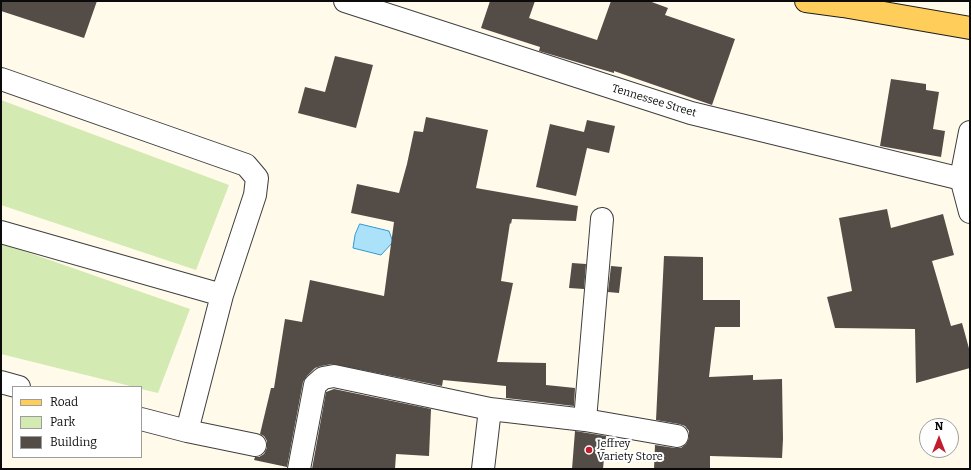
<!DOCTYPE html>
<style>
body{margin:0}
#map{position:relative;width:971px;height:470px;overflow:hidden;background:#fffaea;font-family:Bitter,serif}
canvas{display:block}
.frame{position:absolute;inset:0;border:2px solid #0b0b0b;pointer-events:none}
.legend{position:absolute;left:12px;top:386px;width:130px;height:72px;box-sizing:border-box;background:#fff;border:1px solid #9d9d9d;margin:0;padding:5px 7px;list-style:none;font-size:12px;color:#0b0b0b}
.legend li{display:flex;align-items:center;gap:8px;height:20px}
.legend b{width:20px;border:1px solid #9d9d9d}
.north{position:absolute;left:919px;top:418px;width:40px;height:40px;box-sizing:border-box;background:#fff;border:1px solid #9d9d9d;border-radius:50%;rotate:0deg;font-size:11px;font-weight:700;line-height:16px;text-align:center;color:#0b0b0b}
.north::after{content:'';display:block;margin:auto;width:14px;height:18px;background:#c21d2e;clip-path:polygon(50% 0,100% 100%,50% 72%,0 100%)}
</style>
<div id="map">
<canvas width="971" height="470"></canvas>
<div class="frame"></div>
<ul class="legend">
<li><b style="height:5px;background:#ffcd5a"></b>Road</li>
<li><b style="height:11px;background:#d3ebb2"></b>Park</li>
<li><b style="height:11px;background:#544c47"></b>Building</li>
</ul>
<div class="north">N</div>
</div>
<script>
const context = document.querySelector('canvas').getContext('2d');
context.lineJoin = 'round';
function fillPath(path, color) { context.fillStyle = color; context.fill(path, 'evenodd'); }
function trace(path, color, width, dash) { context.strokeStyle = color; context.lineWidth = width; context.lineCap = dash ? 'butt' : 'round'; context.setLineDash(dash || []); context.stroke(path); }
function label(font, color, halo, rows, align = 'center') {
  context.font = font + ' Bitter,serif'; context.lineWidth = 4; context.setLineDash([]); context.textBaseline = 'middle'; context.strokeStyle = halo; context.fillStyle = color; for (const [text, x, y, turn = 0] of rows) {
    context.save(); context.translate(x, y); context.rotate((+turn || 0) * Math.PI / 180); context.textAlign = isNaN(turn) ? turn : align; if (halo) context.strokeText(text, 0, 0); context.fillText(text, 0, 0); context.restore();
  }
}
const green = new Path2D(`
 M1 100 229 185 196 270 1 205Z
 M1 243 190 309 158 393 141 389V387H134L1 354Z`);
const water = new Path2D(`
 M360 224 389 231 393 242 381 255 353 248 355 235Z`);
const building = new Path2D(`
 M1 1H97L84 38 1 11Z
 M490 1H535L529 18 597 40 611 1H649L668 8 665 15 735 39 712 105 614 71V73L539 51 540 47 481 28Z
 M335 56 373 65 356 128 298 113 305 87 325 92Z
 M891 79 926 84V90L939 92 933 129 945 131 941 157 880 146Z
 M426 117 488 130 476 188 578 206 576 221 512 219 511 224 510 223 501 281 513 283 497 362 546 363V385L575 388 574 406 506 398V386L443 380 442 386 332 364 321 366 315 368 307 376 303 382 287 467 254 460 255 457H259L264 454 267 448V441L264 436 260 434 271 388H274L285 319 302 322 310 280 384 296 394 222 351 213 357 184 399 193 407 164 414 131 423 132Z
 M587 120 615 126 609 153 587 148 576 196 536 187 550 124 584 132Z
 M887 209 891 228 943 214 954 255 932 261 951 326 962 323 970 352V368L916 383 915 329 835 328 827 297 852 291 839 218Z
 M664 256 703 257V300H740V327H715L709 377 753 375V380L782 379 783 439 782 458 710 456V469H654L655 445 675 448H681L686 444 689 438V431L685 426 679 424 656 420Z
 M572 263 586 264 584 289 569 288Z
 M611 266 622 267 619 293 608 292Z
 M334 389 431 409 429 456 396 454 395 469H312L326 392Z
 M575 431 606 436 603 469H572Z`);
const minor = new Path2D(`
 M345 1 691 113 970 181
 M1 79 246 165 257 178 255 195 222 295 187 431
 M970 132 961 178 970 212
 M1 232 222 295
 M1 382 19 387
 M141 419 187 431 255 445
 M585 420 602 219
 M299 469 315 385 323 378 334 376 490 409 585 420 677 436
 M483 469 490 409`);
const major = new Path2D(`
 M806 1 843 6 970 28`);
const markers = [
 [589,450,4,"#c21d2e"]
];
const streetNames = [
 ["Tennessee Street",654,101,17]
];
const poiNames = [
 ["Jeffrey",597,444],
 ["Variety Store",597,457]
];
fillPath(green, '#d3ebb2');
fillPath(water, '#abe1f9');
trace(water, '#2e9bd4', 1);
fillPath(building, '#544c47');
trace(minor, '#3e3e3e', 24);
trace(major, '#1c1c1c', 24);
trace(minor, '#fff', 22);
trace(major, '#ffcd5a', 22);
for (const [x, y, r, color] of markers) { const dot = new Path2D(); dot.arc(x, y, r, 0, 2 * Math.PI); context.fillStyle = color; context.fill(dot); trace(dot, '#fff', 1.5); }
label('11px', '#0b0b0b', '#fff', streetNames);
label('11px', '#0b0b0b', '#fff', poiNames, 'left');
</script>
